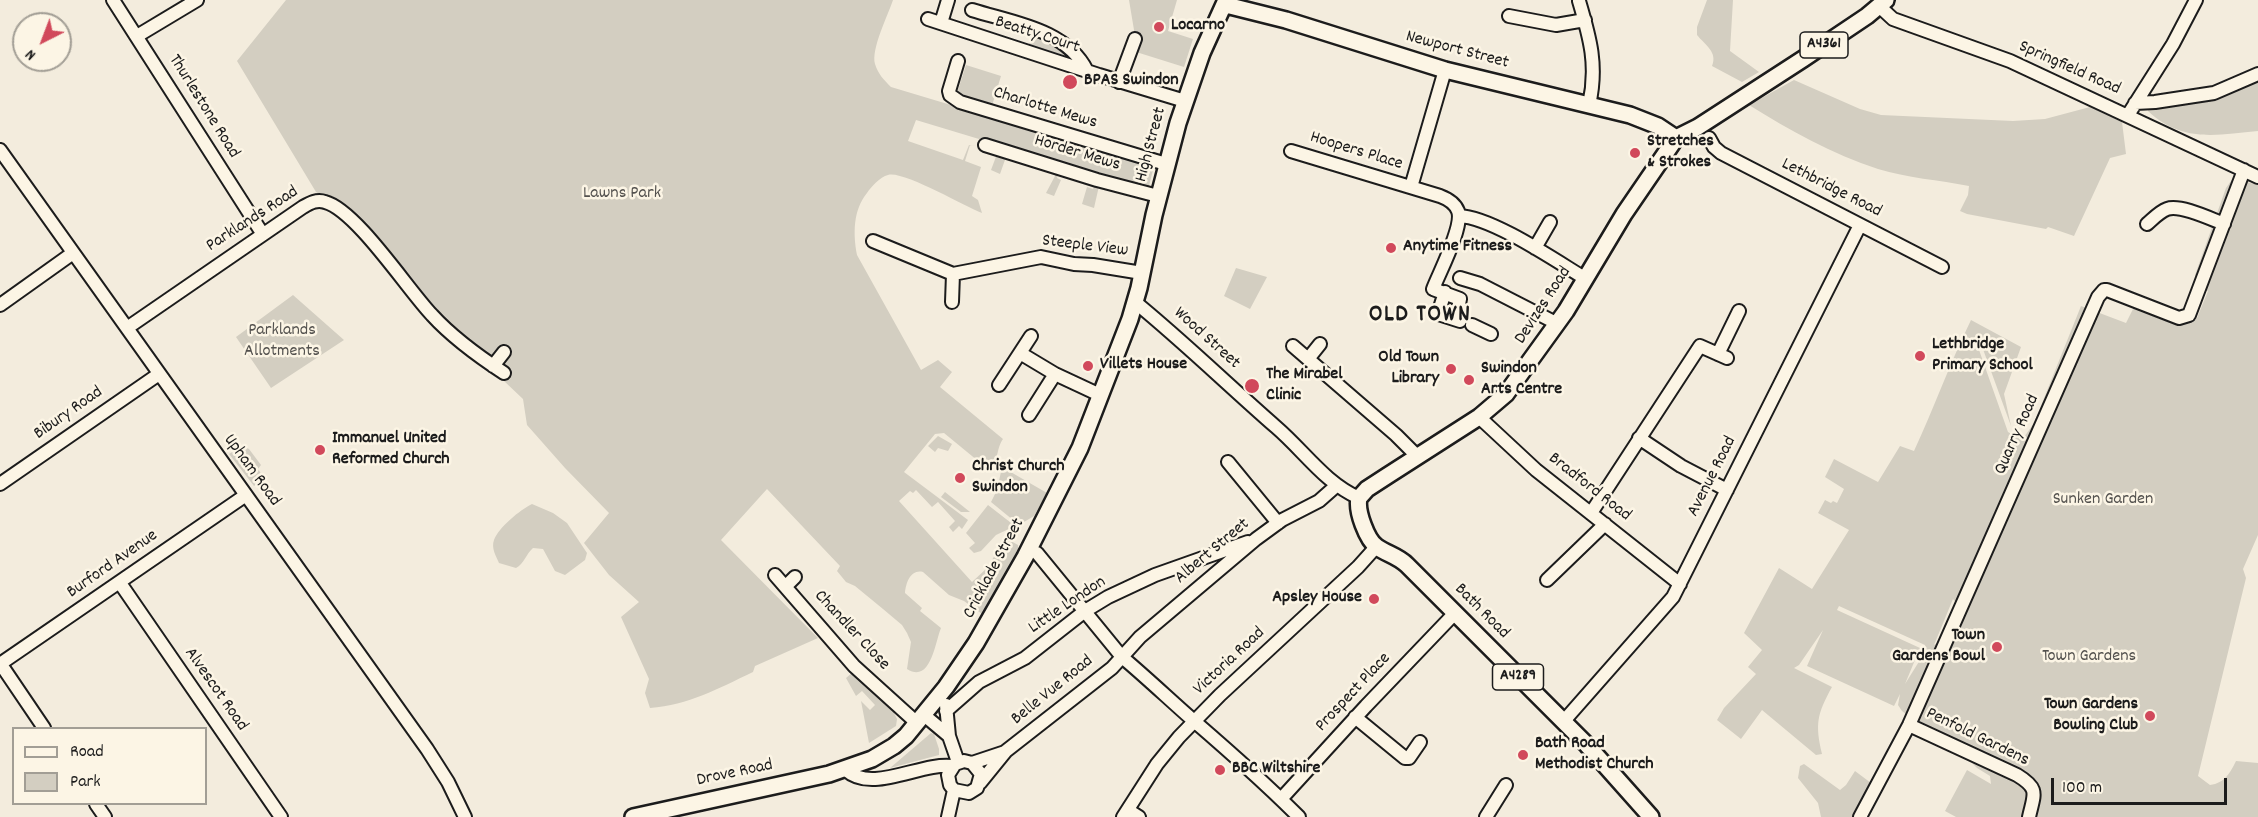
<!DOCTYPE html>
<style>
body{margin:0}
#map{position:relative;width:2258px;height:817px;overflow:hidden;background:#f3ecdd;font-family:Dekko,sans-serif}
canvas{display:block}
.legend{position:absolute;left:12px;top:727px;width:195px;height:78px;box-sizing:border-box;background:#fcf5e5;border:2px solid #a29e95;margin:0;padding:8px 10px;list-style:none;font-size:18px;color:#1c1c1c}
.legend li{display:flex;align-items:center;gap:12px;height:30px}
.legend b{width:30px;border:2px solid #a29e95}
.north{position:absolute;left:12px;top:12px;width:60px;height:60px;box-sizing:border-box;background:#fcf5e5;border:2px solid #a29e95;border-radius:50%;rotate:222deg;font-size:16px;font-weight:700;line-height:24px;text-align:center;color:#1c1c1c}
.north::after{content:'';display:block;margin:auto;width:21px;height:27px;background:#d1495b;clip-path:polygon(50% 0,100% 100%,50% 72%,0 100%)}
.scale{position:absolute;left:2051px;top:778px;width:176px;height:27px;box-sizing:border-box;border:3px solid #1c1c1c;border-top:0;padding-left:8px;font-size:18px;line-height:21px;white-space:nowrap;color:#1c1c1c;-webkit-text-stroke:4px #fcf5e5;paint-order:stroke}
</style>
<div id="map">
<canvas width="2258" height="817"></canvas>
<ul class="legend">
<li><b style="height:8px;background:#fcf5e5"></b>Road</li>
<li><b style="height:16px;background:#d3cec1"></b>Park</li>
</ul>
<div class="north">N</div>
<div class="scale">100 m</div>
</div>
<script>
const context = document.querySelector('canvas').getContext('2d');
context.lineJoin = 'round';
function fillPath(path, color) { context.fillStyle = color; context.fill(path, 'evenodd'); }
function trace(path, color, width, dash) { context.strokeStyle = color; context.lineWidth = width; context.lineCap = dash ? 'butt' : 'round'; context.setLineDash(dash || []); context.stroke(path); }
function label(font, color, halo, rows, align = 'center') {
  context.font = font + ' Dekko,sans-serif'; context.lineWidth = 5; context.setLineDash([]); context.textBaseline = 'middle'; context.strokeStyle = halo; context.fillStyle = color; for (const [text, x, y, turn = 0] of rows) {
    context.save(); context.translate(x, y); context.rotate((+turn || 0) * Math.PI / 180); context.textAlign = isNaN(turn) ? turn : align; if (halo) context.strokeText(text, 0, 0); context.fillText(text, 0, 0); context.restore();
  }
}
const green = new Path2D(`
 M286 0H893C888 15 871 49 875 64 878 74 884 80 891 87L1154 166 1148 190 916 120 908 141 963 160 969 145 979 146 970 145 965 161 981 167 972 196 978 200 982 213C964 206 902 170 888 175 880 177 871 187 867 193 853 210 853 234 857 255L921 370 938 360 952 372 940 387 1003 439C996 449 1000 457 989 470L944 433 935 434 904 472 968 520 962 529 959 526 953 532 949 527 955 521 938 502 932 507 916 490 913 493 910 491 899 501 972 582 987 568 1003 542 1009 540 1018 545V551L982 614 964 601 949 595 923 572C911 569 906 582 905 593L922 608 920 611 941 628C935 642 931 684 907 669L911 642 907 633 902 625 883 609 855 586 846 582 837 571 840 566 767 489 721 540 818 638 755 666 753 672C717 689 689 705 650 708L645 693 649 679 621 617 639 602 609 575 584 543 609 513 565 468 527 425 523 399 504 381 510 372C504 366 502 360 495 355 483 356 473 346 463 339L328 198 316 192 237 61Z
 M1129 0H1177L1168 31 1193 39 1184 67 1133 51 1135 36Z
 M1707 0H1733L1730 51 1759 72 1742 82 1712 66C1718 52 1705 45 1697 35V27Z
 M1032 35 1055 43 1071 57V60L1028 47Z
 M966 65 1001 76 991 109 962 100 957 93Z
 M2258 79V131C2216 135 2182 143 2148 111L2149 106Z
 M1794 80 1860 109 1881 115 2013 121 2045 119 2090 107 2122 122 2126 154 2110 158 2074 236 2048 227 2046 229 1967 214 1960 211 1968 195 1969 186C1939 180 1907 178 1878 169 1832 154 1789 130 1749 105Z
 M997 154 1006 157 1000 174 991 170Z
 M1055 170 1058 174 1057 178 1061 180 1054 196 1046 193 1055 176Z
 M2233 178 2258 185V535L2243 569 2246 578 2198 776 2210 785C2225 783 2230 773 2236 761L2258 763V817H1956L1945 811 1967 770 1991 784 1990 776 1977 768 1945 736 1915 721 1902 711 1898 705 1900 694 1894 706 1807 666 1823 630 1799 665 1794 668 1832 687C1817 714 1815 724 1822 754L1816 755 1762 710 1741 739 1717 720 1724 708 1756 674 1748 667 1762 650 1744 633 1779 568 1812 589 1849 530 1818 513 1825 500 1831 503 1833 501 1837 503 1844 489 1825 477 1834 459 1878 482 1900 446 1914 451C1934 408 1950 363 1971 320L2021 347 2004 394 2011 426 1980 341 1978 347 2008 432 2022 440 2034 423 2081 306 2126 323 2135 305C2140 304 2145 302 2150 302 2167 301 2180 318 2197 318L2208 291 2198 287 2195 275 2226 188ZM1953 599 1957 604 1945 638 1934 645ZM1839 606 1925 645V652L1905 684 1920 648 1837 610Z
 M1095 184 1099 186 1094 208 1082 204 1087 187 1093 189Z
 M1236 268 1267 277 1250 309 1224 296Z
 M293 295 344 340 271 388 236 337Z
 M938 436 952 444 948 451 938 448 935 452 928 446Z
 M242 446 249 449 261 465 258 469 264 478 254 486 229 454Z
 M1002 467 1047 493 1034 516 1019 525 991 502 997 490Z
 M945 492 970 512H961L941 497Z
 M532 504 553 513 567 523 587 553 585 560 565 575 555 571 543 549 533 548C526 554 524 564 516 568L499 563C496 556 491 548 494 540 499 527 520 510 532 504Z
 M988 505 1015 526 996 535 981 551 974 553 969 548 975 543 966 533Z
 M853 672 896 710 894 713 897 719 896 726 869 743 861 701 870 710 875 705 862 691 856 696 846 678Z
 M931 733 934 734 939 749V755L890 768Z
 M1804 764 1840 790 1846 785 1855 771 1871 783 1852 817H1821L1818 803 1798 778 1800 766Z`);
const minor = new Path2D(`
 M113 0 262 233
 M1579 1C1590 38 1598 66 1589 105
 M1879 6 1893 19 2010 61 2258 177
 M972 10C1013 23 1066 29 1087 71
 M1509 16 1556 25 1585 20
 M928 19 1099 75 1185 101
 M941 23 948 0
 M137 36 197 0
 M958 61 949 91 950 95 960 102 1166 164
 M1119 82 1135 39
 M2135 103 2155 102 2214 93 2258 74
 M2128 115 2173 44 2196 0
 M1709 138 1714 147 1721 153 1942 267
 M985 145 1097 180 1158 196
 M0 150 427 749 448 782 465 817
 M1291 151 1440 196C1448 199 1455 203 1458 211 1464 226 1439 273 1433 289L1460 299 1456 319
 M1411 187 1445 70
 M1459 216C1492 217 1556 261 1586 279
 M2147 224C2153 219 2159 212 2167 209 2180 204 2211 219 2224 224
 M873 241 953 274 1041 257 1074 264 1093 265 1142 273
 M1535 248 1550 222
 M1460 278 1480 284 1558 324
 M1445 292 1438 314 1460 321
 M952 302 953 274
 M1135 302C1184 342 1229 386 1276 427 1304 451 1325 483 1359 498
 M0 305 73 253
 M1472 325 1491 334
 M127 328 303 207C310 203 317 199 325 202 356 210 408 290 432 315 453 338 478 356 504 373
 M1293 346 1396 435 1417 456
 M1020 353 1055 374 1100 395
 M1718 354 1739 311
 M1308 359 1320 344
 M493 366 504 352
 M999 385 1031 336
 M1029 415 1055 374
 M1479 417 1536 470 1680 584
 M1639 438 1681 466 1727 490
 M1228 462 1278 523
 M0 484 159 374
 M1591 513 1700 346 1727 358
 M1037 553 1122 657C1147 678 1170 700 1194 721 1230 752 1265 783 1299 817
 M775 575 854 666 917 723
 M1547 580 1605 524
 M120 583 281 817
 M786 586 795 577
 M0 663 44 728
 M0 664 246 495
 M946 705 949 736 958 762
 M946 711 979 682 1025 658 1085 611 1108 597 1155 575 1248 542
 M924 715 949 736
 M1355 717 1405 758H1409L1420 742
 M1563 722 1673 597 1860 225
 M1909 725 2017 775C2040 789 2034 794 2029 817
 M972 763 981 774 977 788 969 793 954 790 950 785 948 775 955 764 964 761 972 763 1005 752
 M846 770C872 794 921 762 952 766
 M980 783 1006 751 1112 668 1140 637 1256 539 1282 520 1319 501 1336 486
 M1281 799 1366 706 1455 613
 M96 804 105 817
 M1128 810 1139 817
 M948 817 954 790
 M1123 817 1157 764 1179 737 1220 695 1358 567 1376 547
 M1486 817 1506 785
 M1860 817 1909 725 2098 297 2104 290H2107L2179 318 2189 315 2244 170`);
const major = new Path2D(`
 M1226 5 1286 20 1445 70 1630 115 1658 126 1676 138
 M633 817 829 774 872 759 894 746 906 736 946 687 976 643 1025 557 1080 448 1130 319 1139 288 1154 215 1178 123 1202 53 1226 0
 M1651 817 1587 745 1407 565C1398 556 1387 554 1377 547 1367 540 1356 511 1359 498L1367 489 1387 476 1479 417 1506 394 1566 311 1624 214 1676 138 1698 127 1803 59 1867 16 1886 0`);
const markers = [
 [1159,27,6,"#d1495b"],
 [1070,82,8,"#d1495b"],
 [1635,153,6,"#d1495b"],
 [1391,248,6,"#d1495b"],
 [1920,356,6,"#d1495b"],
 [1088,366,6,"#d1495b"],
 [1451,369,6,"#d1495b"],
 [1469,380,6,"#d1495b"],
 [1252,386,8,"#d1495b"],
 [320,450,6,"#d1495b"],
 [960,478,6,"#d1495b"],
 [1374,599,6,"#d1495b"],
 [1997,647,6,"#d1495b"],
 [2150,716,6,"#d1495b"],
 [1523,755,6,"#d1495b"],
 [1220,770,6,"#d1495b"]
];
const shields = [
 [1824,45,48],
 [1518,677,51]
];
const shieldNames = [
 ["A4361",1824,45],
 ["A4289",1518,677]
];
const poiNames = [
 ["Locarno",1171,27],
 ["BPAS Swindon",1084,82],
 ["Stretches",1647,143],
 ["& Strokes",1647,164],
 ["Anytime Fitness",1403,248],
 ["Lethbridge",1932,346],
 ["Primary School",1932,367],
 ["Old Town",1439,359,"right"],
 ["Library",1439,380,"right"],
 ["Villets House",1100,366],
 ["Swindon",1481,370],
 ["Arts Centre",1481,391],
 ["The Mirabel",1266,376],
 ["Clinic",1266,397],
 ["Immanuel United",332,440],
 ["Reformed Church",332,461],
 ["Christ Church",972,468],
 ["Swindon",972,489],
 ["Apsley House",1362,599,"right"],
 ["Town",1985,637,"right"],
 ["Gardens Bowl",1985,658,"right"],
 ["Town Gardens",2138,706,"right"],
 ["Bowling Club",2138,727,"right"],
 ["Bath Road",1535,745],
 ["Methodist Church",1535,766],
 ["BBC Wiltshire",1232,770]
];
const streetNames = [
 ["Beatty Court",1037,36,18],
 ["Newport Street",1457,51,15],
 ["Springfield Road",2069,69,24],
 ["Thurlestone Road",203,107,58],
 ["Charlotte Mews",1045,109,17],
 ["High Street",1152,145,-75],
 ["Hoopers Place",1356,152,17],
 ["Horder Mews",1077,154,17],
 ["Lethbridge Road",1831,189,27],
 ["Parklands Road",253,220,-33],
 ["Steeple View",1085,247,7],
 ["Devizes Road",1544,306,-57],
 ["Wood Street",1206,339,42],
 ["Bibury Road",69,414,-35],
 ["Quarry Road",2018,435,-66],
 ["Upham Road",251,471,54],
 ["Avenue Road",1713,477,-63],
 ["Bradford Road",1589,488,38],
 ["Albert Street",1213,552,-40],
 ["Burford Avenue",113,565,-35],
 ["Cricklade Street",995,569,-62],
 ["Little London",1068,606,-34],
 ["Bath Road",1481,612,45],
 ["Chandler Close",851,631,47],
 ["Victoria Road",1230,662,-43],
 ["Alvescot Road",215,690,55],
 ["Belle Vue Road",1053,691,-39],
 ["Prospect Place",1354,693,-47],
 ["Penfold Gardens",1977,738,26],
 ["Drove Road",735,774,-12]
];
const parkNames = [
 ["Lawns Park",622,195],
 ["Parklands",282,332],
 ["Allotments",282,353],
 ["Sunken Garden",2103,501],
 ["Town Gardens",2089,658]
];
const districtNames = [
 ["OLD TOWN",1420,317]
];
fillPath(green, '#d3cec1');
trace(minor, '#1c1c1c', 16);
trace(major, '#1c1c1c', 20);
trace(minor, '#fcf5e5', 12);
trace(major, '#fcf5e5', 15);
for (const [x, y, r, color] of markers) { const dot = new Path2D(); dot.arc(x, y, r, 0, 2 * Math.PI); context.fillStyle = color; context.fill(dot); trace(dot, '#fcf5e5', 2); }
for (const [x, y, w] of shields) { const box = new Path2D(); box.roundRect(x - w / 2, y - 13, w, 26, 4.5); context.fillStyle = '#fcf5e5'; context.fill(box); trace(box, '#1c1c1c', 1.5); }
label('bold 16px', '#1c1c1c', null, shieldNames);
label('bold 18px', '#1c1c1c', '#fcf5e5', poiNames, 'left');
label('18px', '#1c1c1c', '#fcf5e5', streetNames);
label('18px', '#53514e', '#fcf5e5', parkNames);
context.letterSpacing = '1.5px';
label('bold 24px', '#1c1c1c', '#fcf5e5', districtNames);
context.letterSpacing = '0px';
</script>
